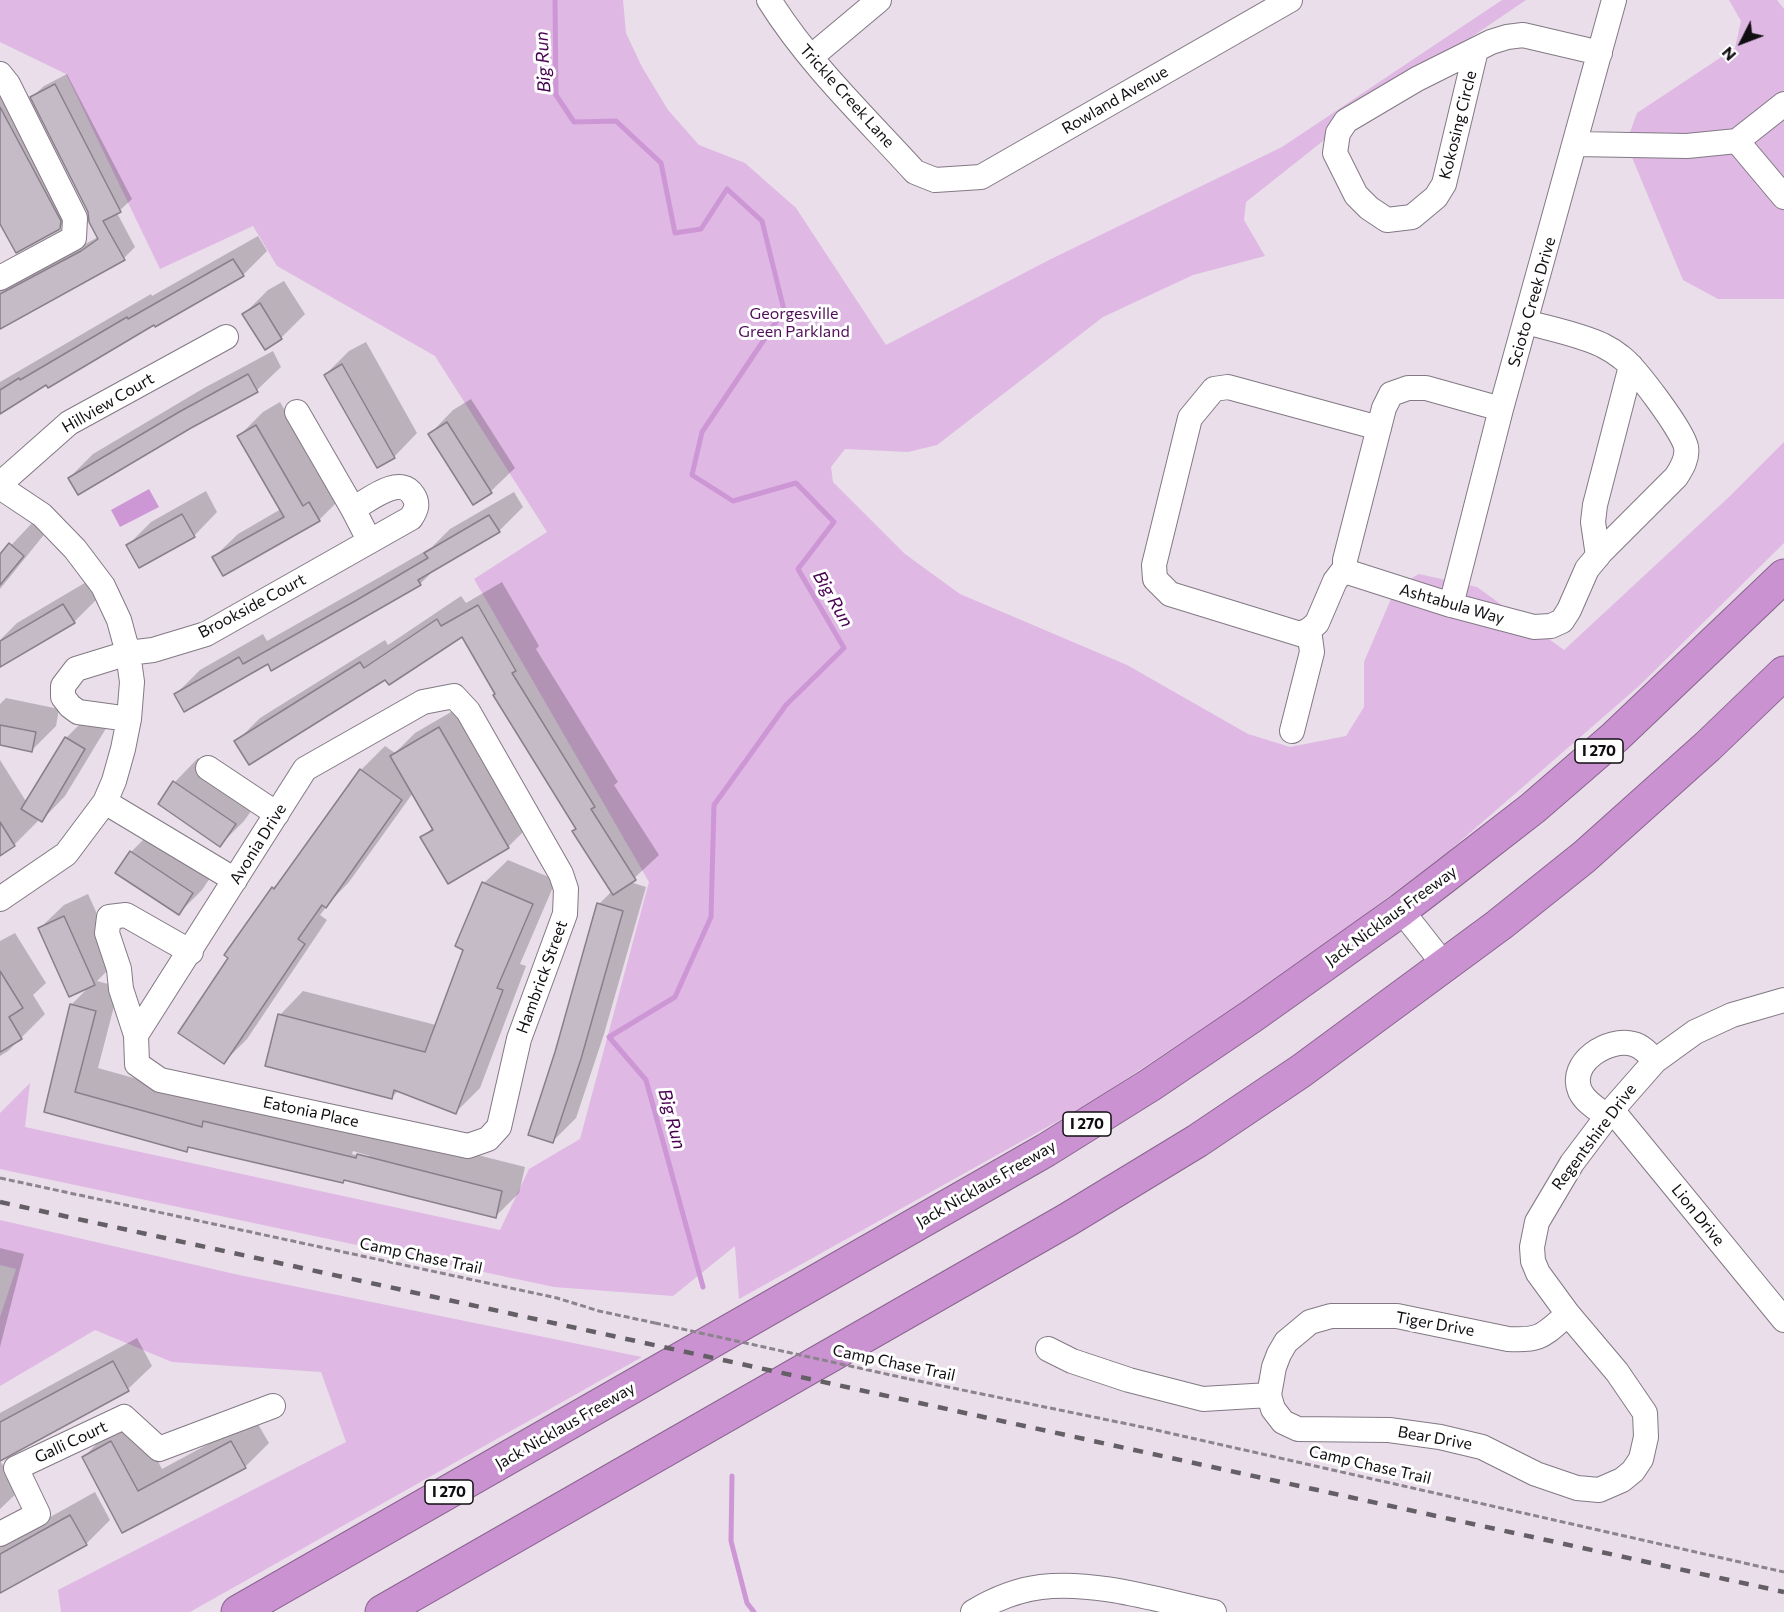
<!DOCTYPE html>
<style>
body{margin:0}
#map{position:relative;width:1784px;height:1612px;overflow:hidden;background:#e9deea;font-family:Commissioner,sans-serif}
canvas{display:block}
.north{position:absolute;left:1712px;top:12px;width:60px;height:60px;-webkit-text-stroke:4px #fff;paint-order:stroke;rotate:228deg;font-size:16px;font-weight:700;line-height:24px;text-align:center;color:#110e12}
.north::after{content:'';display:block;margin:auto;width:21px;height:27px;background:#110e12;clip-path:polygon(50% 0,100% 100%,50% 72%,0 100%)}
</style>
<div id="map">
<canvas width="1784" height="1612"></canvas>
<div class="north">N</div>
</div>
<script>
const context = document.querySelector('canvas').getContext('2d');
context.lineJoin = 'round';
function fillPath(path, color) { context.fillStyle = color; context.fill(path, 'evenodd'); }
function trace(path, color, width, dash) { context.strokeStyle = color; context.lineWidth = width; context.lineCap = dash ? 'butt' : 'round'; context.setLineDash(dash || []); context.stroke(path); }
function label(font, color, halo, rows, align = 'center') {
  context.font = font + ' Commissioner,sans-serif'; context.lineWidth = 6; context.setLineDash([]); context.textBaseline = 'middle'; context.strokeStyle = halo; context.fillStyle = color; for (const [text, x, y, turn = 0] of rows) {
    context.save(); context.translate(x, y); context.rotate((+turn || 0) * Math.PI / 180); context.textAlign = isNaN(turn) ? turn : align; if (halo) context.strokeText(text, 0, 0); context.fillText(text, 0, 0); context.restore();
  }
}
const green = new Path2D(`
 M0 0H623L626 33 642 67 668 110 699 145 745 163 796 208 886 345 1051 259 1282 147 1502 0H1526L1352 118 1246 202 1244 220 1265 256 1193 275 1103 317 937 445 908 452 845 449 831 467 833 482 905 554 960 594 1127 665 1248 734 1290 747 1346 736 1364 707V662L1396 587 1419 574 1477 587 1564 650 1730 496 1784 442V543L1639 686 1448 852 1294 968 1085 1106 739 1299 735 1246 673 1296 554 1287 0 1169V1113L30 1083 25 1127 500 1230 529 1169 580 1139 649 882 474 579 547 532 435 356 277 266 253 226 160 269 66 74 0 42Z
 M1729 0H1777L1784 9V299H1718L1683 280 1626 143 1637 113 1735 48 1741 21Z
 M0 1220 239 1275 642 1357 190 1612H61L58 1590 346 1442 321 1372 172 1362 95 1330 0 1386V1317L16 1269 0 1265Z`);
const water = new Path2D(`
 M149 489 159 507 120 527 111 510Z`);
const shadow = new Path2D(`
 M67 74 132 199 117 213 135 247 124 258 0 328V291L98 237 89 211 32 97 44 86Z
 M0 75 71 216 59 228 0 221Z
 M258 236 267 251 243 275 47 383 0 412V382L151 294 152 296Z
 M284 281 305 314 281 338 244 314 268 290Z
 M366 342 417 433 394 457 325 375 349 351Z
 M273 351 281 367 257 390 190 426 69 478 93 454 204 388Z
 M471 399 515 468 491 491 430 434 453 410Z
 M280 402 327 483 343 496 319 520 214 557 238 534 281 509 239 436 263 412Z
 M206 491 217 512 194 536 128 545 151 522Z
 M514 492 523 507 499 531 435 569 420 584 268 662 176 694 200 670 263 634 267 641 380 577 432 547 450 529Z
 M34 521 47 531 0 589V557Z
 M88 581 98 598 74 622 0 659V640L17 623Z
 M502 582 539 646 536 649 618 782 614 785 659 855 630 882 646 887 604 1034 576 1118 552 1142 556 1053 599 904 612 891 463 635 386 678 236 742 260 718 385 640 388 645 461 596 466 603Z
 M6 698 59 709 56 726 32 750 0 744V704Z
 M463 705 532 823 508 847 422 838 433 827 413 793 349 882 330 902 320 915 327 920 247 1039 224 1062 230 958 273 888 286 875 361 770 385 746 395 753 415 733Z
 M90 714 108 725 65 796 42 820 34 815 38 821 14 845 0 854V760L27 803 66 738Z
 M198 758 259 800 244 821 220 845 160 803 175 782Z
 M155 828 216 869 202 890 178 914 131 852Z
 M508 860 556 880 520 964 526 966 480 1088 456 1112 399 1090 392 1097 280 1015 303 991 436 1025 465 949 484 883Z
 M88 894 118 960 97 981 119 987 98 1068 223 1103 383 1131 525 1167 519 1193 495 1217 345 1179 191 1146 186 1151 45 1111 71 1005 89 987 40 928 64 905ZM353 1151 370 1156 367 1158 352 1154Z
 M15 933 46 983 33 995 45 1014 8 1051 0 1056V941Z
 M0 1248 24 1254 0 1347Z
 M137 1338 152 1366 128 1389 0 1459V1413Z
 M135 1418 162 1469 255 1419 269 1443 245 1467 123 1531 84 1457 107 1433Z
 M0 1461 20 1490 0 1509Z
 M95 1492 110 1520 86 1544 0 1591V1545Z`);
const stream = new Path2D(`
 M555 0 556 95 574 122 616 121 661 163 675 233 701 229 727 189 762 221 784 310 702 432 692 475 733 501 796 483 834 522 798 569 844 648 786 705 714 805 711 917 675 997 609 1037 646 1080 703 1287
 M732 1476 731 1541 747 1603 754 1612`);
const building = new Path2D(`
 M55 84 121 212 103 221 125 260 0 329V294L81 251 98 239 89 222 88 212 30 97Z
 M0 107 61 221 60 229 16 253 0 224Z
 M233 259 244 276 155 327 154 325 48 388 46 385 0 414V390L19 378 20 380 127 317 128 319Z
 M260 303 282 339 265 350 242 314Z
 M342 364 395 458 377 468 324 375Z
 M248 374 258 392 191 428 78 495 68 478 179 412Z
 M447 422 492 493 473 505 428 434Z
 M256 425 303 506 309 502 320 521 223 576 212 557 284 517 237 436Z
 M182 514 195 537 139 568 126 545Z
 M489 515 500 532 418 580 421 585 271 671 268 664 184 712 174 694 239 657 243 664 355 601 428 558 424 553Z
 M9 543 24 556 0 585V554Z
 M63 604 75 623 0 667V641Z
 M478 605 516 671 512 673 595 807 591 809 636 880 613 895 572 831 576 829 493 695 495 694 462 637 389 685 385 680 249 765 234 741 360 662 364 668 437 619 441 626Z
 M0 725 36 732 32 752 0 745Z
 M439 727 509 848 448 884 420 837 433 830 390 756Z
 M65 737 85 749 42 822 21 809Z
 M360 769 402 800 326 908 322 905 298 939 305 944 224 1064 178 1033 228 958 224 955 272 887 274 889Z
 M173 781 236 824 220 847 158 804Z
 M0 822 15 846 0 856Z
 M130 851 193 893 179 915 115 873Z
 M482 882 533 904 497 988 503 990 456 1114 394 1090 392 1099 265 1066 278 1014 425 1052 463 950 455 946Z
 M597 903 623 911 581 1059 553 1143 528 1135 555 1052Z
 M64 916 95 985 69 997 38 928Z
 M0 971 23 1008 9 1017 22 1039 0 1052Z
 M70 1004 96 1011 75 1092 202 1127 203 1121 356 1158 357 1154 502 1191 496 1218 344 1180 343 1183 188 1147 187 1152 44 1112Z
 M113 1361 129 1391 0 1461V1422Z
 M111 1441 138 1491 231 1441 246 1468 122 1533 82 1457Z
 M70 1515 87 1545 0 1593V1554Z`);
const path = new Path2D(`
 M0 1178 557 1298 599 1311 655 1323
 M909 1379 1147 1428 1784 1572`);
const minor = new Path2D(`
 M769 0C809 64 865 117 915 172L935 180 981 177 1290 0
 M1476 50 1444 184 1436 197 1412 217 1387 220 1369 208 1356 195 1335 153 1338 133 1346 121 1417 79 1491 42 1507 37 1523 35 1600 53
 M811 57 879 0
 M0 74 8 84 75 218 74 238 0 278
 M1737 141 1784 104
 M1576 144 1687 146 1737 141 1784 197
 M297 412 353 509 369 540
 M1379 428 1228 387 1214 389 1190 418 1154 565 1155 579 1170 594 1300 634 1309 630 1317 623 1335 581 1345 568V560L1384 408 1391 394 1408 388H1426L1501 409
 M0 484 69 423 226 337
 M0 487 42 515 75 549 103 586 119 620 128 653 132 682 129 719 123 749 114 781 105 802 66 854 0 899
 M1598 556 1593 522 1595 505 1631 366
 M1345 568 1351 573 1451 605 1534 627 1551 626 1562 621 1569 610 1587 569 1601 552 1676 477C1682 468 1688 458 1686 447 1683 431 1635 367 1621 357 1616 353 1608 348 1602 345 1578 334 1551 329 1526 322
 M1451 605 1501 409 1614 0
 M454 696 468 711 561 874 566 889 565 914 519 1039 499 1127 488 1139 468 1146 160 1080 137 1064 136 1035 305 769 423 702Z
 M129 719 78 712 70 706 63 697V686L76 669 128 653 153 650 206 634 411 518C416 510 419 504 413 495 400 474 369 500 353 509
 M1292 731 1312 652 1309 630
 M208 768 277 814
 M105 802 235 880
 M1401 910 1445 966
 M136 1035 121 989 119 969 107 933 109 917 126 915 191 952
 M1612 1110 1784 1320
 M1607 1116C1597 1109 1585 1102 1580 1091 1568 1062 1609 1037 1633 1044 1642 1046 1649 1054 1655 1061
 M1568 1314C1543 1335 1542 1341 1508 1339L1397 1316H1331L1310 1322 1286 1342 1279 1354 1274 1367 1269 1395 1273 1409 1283 1422 1298 1429 1389 1430 1440 1437 1482 1447 1536 1474 1577 1488 1599 1490 1622 1480 1633 1471 1641 1459 1646 1437 1645 1413 1617 1372 1568 1314 1538 1273 1533 1261 1532 1247 1537 1222 1572 1163 1612 1110 1655 1061 1695 1032 1732 1015 1784 1000
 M1048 1349 1072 1361 1129 1380 1203 1399 1269 1395
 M0 1534 38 1514 16 1468 124 1417 159 1449 273 1406
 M973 1612C993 1600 1017 1590 1041 1587 1095 1580 1161 1601 1214 1612`);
const highway = new Path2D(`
 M238 1612 1046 1150 1150 1085 1252 1016 1401 910 1448 874 1533 808 1615 737 1784 576
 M382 1612 1067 1220 1197 1141 1301 1071 1499 925 1584 857 1708 746 1784 673`);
const rail = new Path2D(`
 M0 1202 1784 1592`);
const pathBridge = new Path2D(`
 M655 1323 909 1379`);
const shields = [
 [1599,751,48],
 [1087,1124,48],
 [449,1492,48]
];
const shieldNames = [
 ["I 270",1599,751],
 ["I 270",1087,1124],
 ["I 270",449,1492]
];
const streetNames = [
 ["Trickle Creek Lane",847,96,48],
 ["Rowland Avenue",1115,100,-30],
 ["Kokosing Circle",1458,125,-76],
 ["Scioto Creek Drive",1532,302,-74],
 ["Hillview Court",108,403,-30],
 ["Ashtabula Way",1452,604,16],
 ["Brookside Court",252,606,-28],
 ["Avonia Drive",258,844,-58],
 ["Jack Nicklaus Freeway",1391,916,-36],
 ["Hambrick Street",542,977,-70],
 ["Eatonia Place",311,1112,12],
 ["Regentshire Drive",1594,1137,-53],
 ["Jack Nicklaus Freeway",986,1184,-30],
 ["Lion Drive",1698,1215,51],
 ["Camp Chase Trail",421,1256,12],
 ["Tiger Drive",1435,1324,10],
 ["Camp Chase Trail",894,1363,12],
 ["Jack Nicklaus Freeway",565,1426,-30],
 ["Bear Drive",1435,1438,10],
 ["Galli Court",71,1442,-25],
 ["Camp Chase Trail",1370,1465,13]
];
const parkNames = [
 ["Georgesville",794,314],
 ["Green Parkland",794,332]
];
const waterNames = [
 ["Big Run",543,62,-93],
 ["Big Run",833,599,60],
 ["Big Run",672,1119,75]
];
fillPath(green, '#dfb8e4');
fillPath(water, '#cd97d5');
fillPath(shadow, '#0003');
trace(stream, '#cd97d5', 5);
fillPath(building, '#c5bbc6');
trace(building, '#897f8a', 1.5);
trace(minor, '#827984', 26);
trace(highway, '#8a648f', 35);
trace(path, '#8c848d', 3, [6, 3]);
trace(minor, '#fff', 24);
trace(highway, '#cb92d2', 33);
trace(rail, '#645e65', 4.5, [10, 10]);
trace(pathBridge, '#8c848d', 3, [6, 3]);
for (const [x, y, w] of shields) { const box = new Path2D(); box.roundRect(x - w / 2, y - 12, w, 24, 4.5); context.fillStyle = '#fff'; context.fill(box); trace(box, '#110e12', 1.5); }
label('bold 15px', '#110e12', null, shieldNames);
label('16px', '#110e12', '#fff', streetNames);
label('16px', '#500c59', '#fff', parkNames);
label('italic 18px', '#490252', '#fff', waterNames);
</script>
